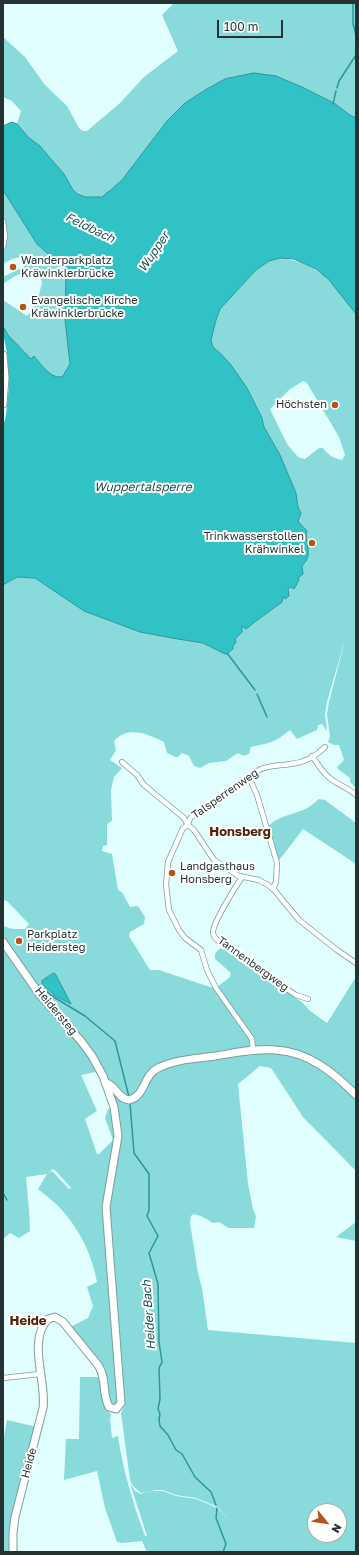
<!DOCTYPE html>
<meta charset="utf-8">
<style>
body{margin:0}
#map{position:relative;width:359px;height:1555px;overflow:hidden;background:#e1ffff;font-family:"Golos Text",sans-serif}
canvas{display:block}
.frame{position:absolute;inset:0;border:4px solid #243232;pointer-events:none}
.north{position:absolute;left:307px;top:1503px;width:40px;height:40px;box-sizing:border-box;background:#fff;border:1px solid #a7adad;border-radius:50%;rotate:120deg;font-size:11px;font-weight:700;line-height:16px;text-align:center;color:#243232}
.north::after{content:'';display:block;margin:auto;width:14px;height:18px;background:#b65418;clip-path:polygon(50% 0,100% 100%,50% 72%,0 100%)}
.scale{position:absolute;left:217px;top:20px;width:66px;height:18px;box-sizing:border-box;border:2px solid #243232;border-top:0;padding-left:5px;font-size:12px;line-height:14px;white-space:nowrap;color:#243232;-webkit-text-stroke:3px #fff;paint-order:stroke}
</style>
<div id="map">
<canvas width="359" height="1555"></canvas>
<div class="frame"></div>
<div class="north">N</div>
<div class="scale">100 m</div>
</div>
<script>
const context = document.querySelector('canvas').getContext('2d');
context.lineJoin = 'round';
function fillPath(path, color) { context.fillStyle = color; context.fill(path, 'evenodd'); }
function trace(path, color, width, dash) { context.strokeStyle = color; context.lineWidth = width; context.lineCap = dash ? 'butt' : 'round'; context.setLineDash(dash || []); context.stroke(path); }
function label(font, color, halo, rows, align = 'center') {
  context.font = font + ' "Golos Text",sans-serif'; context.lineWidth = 4; context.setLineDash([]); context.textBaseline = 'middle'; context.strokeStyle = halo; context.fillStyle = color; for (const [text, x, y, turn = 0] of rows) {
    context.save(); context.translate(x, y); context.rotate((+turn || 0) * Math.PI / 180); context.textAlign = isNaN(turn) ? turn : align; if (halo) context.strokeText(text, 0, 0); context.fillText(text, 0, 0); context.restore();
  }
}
const green = new Path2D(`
 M174 3H356V118L350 115 334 103 304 88 225 79 205 90 185 103 167 121 122 180 109 190 105 196 100 197H85L73 190 64 174 51 158 40 146 29 138 17 124 21 111 12 101 3 97V37L25 57 45 85 67 106 79 128 83 131H87L120 103 144 77 178 51 162 15Z
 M3 190 37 244 66 270 65 319 70 359 69 367 63 376 56 378 48 373 34 356 31 359 8 335 3 326V300L27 316 37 304 42 282C36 262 14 276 3 284V277L25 266 20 257 12 259 3 264Z
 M279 258C319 262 334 284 356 314V788L350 782V778L338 769 337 767 344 760 339 745H334L328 742 330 737 327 714 329 702 346 636 327 702 325 714 327 731 322 724 318 725 317 730 297 739 290 730C275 742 271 743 251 747L249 754 243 756 238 753 226 761 209 763 200 768 194 766 189 756 182 753 178 757H175L167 753 164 742C148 734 128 725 114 741L116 750 110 760 122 768 114 777 111 790 112 821 107 824V845L103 846 102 851 112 854 118 890 122 892 130 907 138 906 145 917 144 924 130 932 129 936 150 970H159L216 989 250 1038 251 1043 249 1048 223 1056 248 1054 249 1056C255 1052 261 1052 267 1052 304 1050 329 1074 356 1097V1171L303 1117 271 1068 260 1066 238 1084 248 1184 253 1209 256 1216 254 1228H229L219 1222 213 1223 201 1216 193 1214 191 1216 190 1223 198 1273 202 1288 208 1330 356 1343V1552H147L142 1541 122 1543 117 1542 105 1508 97 1471 64 1480 66 1439H79L80 1377H101C103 1386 103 1409 111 1414L110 1419 112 1438 118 1436C123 1471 133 1503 145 1536H147L130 1483 135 1491 141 1494 149 1491H163L176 1496 196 1499 218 1508 230 1522 218 1507 196 1498 176 1495 163 1490H156L141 1493 133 1486 130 1480 121 1413 125 1404 123 1390 117 1405H113L110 1400 106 1378 74 1332 72 1326 88 1318 93 1306 87 1287 97 1282C92 1255 80 1230 61 1209 55 1202 45 1195 38 1189L47 1174 52 1171 69 1189 71 1188 56 1171 53 1169 47 1174 26 1177 29 1210 30 1231 19 1238 10 1233 3 1239V946L85 1050 103 1081 95 1072 81 1075 97 1111 85 1119 97 1154H99L113 1140 105 1118 108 1109 114 1111 105 1083 127 1099 110 1082 94 1055 39 991 27 969 3 937V926L13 929H25L29 924 7 901 3 900V585L17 577 35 578 84 611 140 632 203 643 225 654 232 651 233 649 235 638 242 626 248 627 254 624 282 602V597L303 571 302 566C303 564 305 563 306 561 312 552 304 540 307 531L298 520 301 513 298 507 296 493 280 455 264 427 262 418 247 388 221 354 213 347 211 340 216 320 220 309 256 270 269 261ZM303 381 307 383 339 437 345 455 342 460C333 458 328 455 323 448H319L305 459 298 457 287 444 270 409 289 390ZM56 975 71 1004 55 996 45 987ZM315 1511H339V1535H315Z
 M319 799 325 800 356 823V864L303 829 277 863 267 828C276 816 293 815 305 809 310 807 314 803 319 799Z
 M219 949H222L231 953 303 1003 309 1010 327 1023 356 977V1095L309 1058 257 1048 217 987 230 977 231 973 215 959V954Z
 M356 1222V1241L336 1237Z
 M7 1420 37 1427 11 1552H3V1437H4Z`);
const water = new Path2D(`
 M254 73 276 76 304 88 334 103 350 115 356 118V314L329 280 316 269 294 259 280 258 269 261 256 270 220 309 216 320 211 340 213 347 221 354 231 365 247 388 262 418 264 427 280 455 296 493 298 507 301 513 298 521 307 531C304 540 312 552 306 561 305 563 303 564 302 566L303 574 298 578 299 580 294 589 291 587 288 589 289 596 285 599 283 596 282 602 246 629 242 626V632L235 639 236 642 233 646V649L227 654H225L203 643 172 638 140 632 84 611 35 578 17 577 3 585V326L8 335 31 359 34 356C41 364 52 381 63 376L70 364 65 319 66 270 37 244 3 190V126L12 122 17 124 29 138 40 146 64 174 73 190 78 194 85 197H102L122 180 167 121 185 103 205 90 225 79Z
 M54 973 56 975 71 1004 55 996 42 984V981Z`);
const pier = new Path2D(`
 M3 333 7 353 9 386 6 415 3 428Z`);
const stream = new Path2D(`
 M337 88 339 81 356 55V35L353 24V3
 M333 104 336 91
 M227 653 255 690
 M257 694 267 717
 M40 985 52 996 85 1016 115 1041 129 1097
 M130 1103 134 1153 149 1174V1210L147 1216 158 1236 149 1253 158 1284 159 1342 162 1362 159 1368 160 1399 158 1409 160 1414 159 1419 160 1426 168 1435 176 1450 182 1454 195 1477 211 1492 216 1505
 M3 1193 7 1200
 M217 1508 216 1518 226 1544 223 1552`);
const street = new Path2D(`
 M3 221 5 236 3 247
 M312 756C318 764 323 774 331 779 340 786 347 787 356 795
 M122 762 137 775 144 785 184 818 188 825
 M249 777 257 795 277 863 276 882 273 889
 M188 825 183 828 168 862 166 885 169 910 179 930 185 938 201 950 207 970 216 988 252 1039 253 1051
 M188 825 194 830 214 860 239 876 259 880 268 885 275 891 299 920 337 950 356 963
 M188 825 189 821 191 817 209 807 259 770C269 765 279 766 290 764 303 763 316 756 325 747
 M242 877C236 886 212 924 213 933 214 938 218 941 221 943L290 991 296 995 308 999
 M3 1378 40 1374`);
const secondary = new Path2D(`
 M3 355 5 378 3 404
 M3 942 40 995 81 1041 92 1056 103 1076 114 1107 118 1136 106 1207 121 1403 116 1409 109 1407C102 1395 107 1378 98 1365L63 1322 55 1317 48 1319C27 1341 47 1382 43 1408L15 1517 13 1533V1552
 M105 1083C116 1084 117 1099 129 1100 146 1096 143 1075 158 1068 176 1059 196 1059 215 1056 235 1053 256 1048 276 1050 309 1052 334 1073 356 1095`);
const markers = [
 [13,267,4,"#b65418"],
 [23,307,4,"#b65418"],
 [335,405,4,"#b65418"],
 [312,543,4,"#b65418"],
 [172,873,4,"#b65418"],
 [19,941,4,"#b65418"]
];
const poiNames = [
 ["Wanderparkplatz",21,261],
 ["Kräwinklerbrücke",21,274],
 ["Evangelische Kirche",31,301],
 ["Kräwinklerbrücke",31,314],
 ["Höchsten",327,405,"right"],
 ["Trinkwasserstollen",304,537,"right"],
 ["Krähwinkel",304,550,"right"],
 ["Landgasthaus",180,867],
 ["Honsberg",180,880],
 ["Parkplatz",27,935],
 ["Heidersteg",27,948]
];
const streetNames = [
 ["Talsperrenweg",225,794,-35],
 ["Tannenbergweg",253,964,36],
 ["Heidersteg",56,1011,50],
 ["Heide",29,1463,-75]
];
const waterNames = [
 ["Feldbach",90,228,26],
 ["Wupper",154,252,-56],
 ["Wuppertalsperre",143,487],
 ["Heider Bach",149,1315,-94]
];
const quarterNames = [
 ["Honsberg",240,832],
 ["Heide",28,1321]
];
fillPath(green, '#88dadb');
fillPath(water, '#30c2c5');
trace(water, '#2c9799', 1);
fillPath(pier, '#e1ffff');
trace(stream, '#2c9799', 1.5);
trace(street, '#7a9d9e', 6);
trace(secondary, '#7a9d9e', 9);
trace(street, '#fff', 4.5);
trace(secondary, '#fff', 7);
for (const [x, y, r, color] of markers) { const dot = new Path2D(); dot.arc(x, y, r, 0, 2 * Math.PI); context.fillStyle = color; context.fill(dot); trace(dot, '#fff', 1.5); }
label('11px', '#243232', '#fff', poiNames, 'left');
label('11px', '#243232', '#fff', streetNames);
label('italic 12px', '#175253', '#fff', waterNames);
label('bold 13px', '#522307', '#fff', quarterNames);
</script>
